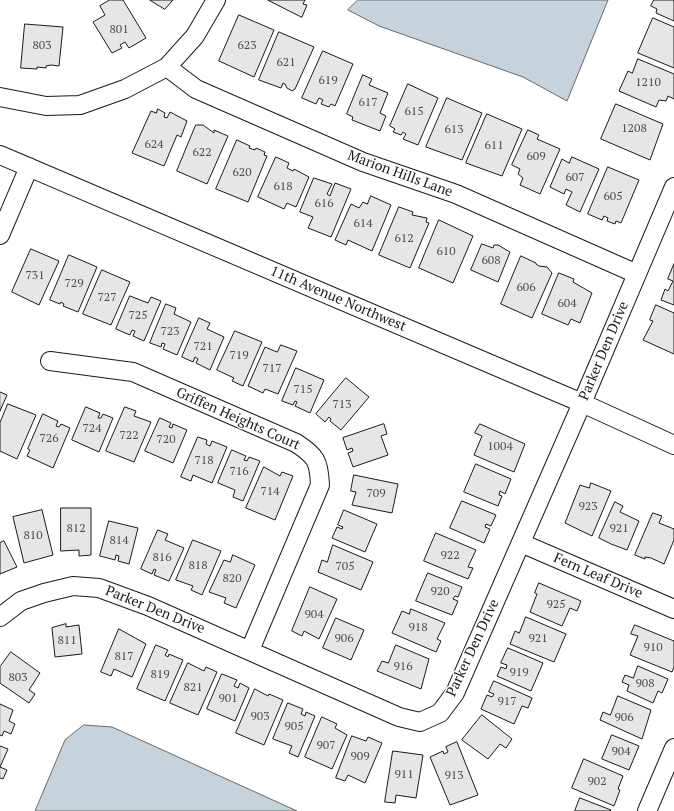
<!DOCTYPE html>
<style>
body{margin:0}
canvas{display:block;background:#fff}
</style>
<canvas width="674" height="811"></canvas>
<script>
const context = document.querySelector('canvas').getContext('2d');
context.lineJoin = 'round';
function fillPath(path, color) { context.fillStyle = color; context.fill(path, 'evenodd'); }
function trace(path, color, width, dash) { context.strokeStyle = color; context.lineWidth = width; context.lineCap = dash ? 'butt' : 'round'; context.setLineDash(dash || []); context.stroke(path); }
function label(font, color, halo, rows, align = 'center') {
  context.font = font + ' "PT Serif",serif'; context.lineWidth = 3; context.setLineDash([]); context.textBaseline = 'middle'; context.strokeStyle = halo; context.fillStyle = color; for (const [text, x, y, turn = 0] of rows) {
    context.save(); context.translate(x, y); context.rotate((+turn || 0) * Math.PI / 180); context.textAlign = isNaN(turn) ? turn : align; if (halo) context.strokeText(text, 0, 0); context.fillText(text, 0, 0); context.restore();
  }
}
const water = new Path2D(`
 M358 0H608L567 101 523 77 379 26 348 10Z
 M84 725 112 727 297 811H35L65 740Z`);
const building = new Path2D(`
 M110 0H123L146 38 129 48 125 42 120 45 122 48 112 53 93 22 105 15 100 6Z
 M150 0H173L165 9Z
 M268 0H305L303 4 307 5 302 17Z
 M654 0H674V21L656 13 657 9 651 6Z
 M239 15 274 30 254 77 219 61Z
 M653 18 674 27V68L638 53Z
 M25 24 63 27 59 66 51 65 46 66V68L37 67V69L21 68Z
 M279 32 314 47 295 89 292 91 287 88 285 84 283 83 281 88 259 80Z
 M323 51 353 64 335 106 331 104 329 107 321 104 323 100 319 98 316 104 302 98Z
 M638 59 674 74V99L668 96 666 101 659 100 656 107 619 91 628 71 632 73Z
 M363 75 372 79 369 85 388 93 380 113 386 116 380 131 352 120 353 117 347 114Z
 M408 84 438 98 418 145 403 139 406 134 403 132 401 135 393 132 395 129 390 126Z
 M447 98 482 113 462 160 426 147Z
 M616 104 663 124 650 160 601 139Z
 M158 109 165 113 164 117 167 118 170 112 187 121 181 137 177 135 164 166 132 153 151 111 156 113Z
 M487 114 522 129 502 176 466 163Z
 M196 125H203L214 133V130L228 136 207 184 177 171Z
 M528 130 539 135 537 139 560 149 540 194 520 185 523 178 518 174 520 169 512 165Z
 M237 140 250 146 249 148 255 150 256 148 265 152 264 155 267 156 248 202 216 189Z
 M276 157 289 163 287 168 293 171 294 169 309 177 296 207 287 203 284 209 258 197Z
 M572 157 599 169 580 212 566 205 572 192 566 189 564 194 550 187 562 159 569 163Z
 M608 167 639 180 621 223 616 221 615 224 607 221 608 218 604 216 602 220 588 214Z
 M314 178 332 184 327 194 330 196 335 183 351 189 331 237 308 228 313 217 300 212Z
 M371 196 391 205 372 251 348 240 346 245 335 240 351 204 359 208 363 202 367 204Z
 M399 207 413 212 412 215 427 218 426 222 429 223 410 268 379 255Z
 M439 220 473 236 453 283 419 268Z
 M482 244 493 248 494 245H498L510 252 498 282 471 270Z
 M31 249 59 261 39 305 12 292Z
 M69 255 97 267 78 312 63 306 64 304 61 302 60 304 50 300Z
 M521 256 536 263V264L539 266 547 267 552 273 532 318 501 304Z
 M674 264V305L661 300 665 289 668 291 673 281 668 279Z
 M102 270 130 282 111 325 83 314Z
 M559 273 574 279 573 282 592 293 580 323 571 319 568 325 542 314Z
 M130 296 148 303 151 297 161 301 144 341 133 336 135 331 132 330 130 335 116 329Z
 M166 304 176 308 174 314 191 322 177 355 163 349 165 344 162 343 161 347 150 343Z
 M656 305 674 313V354L643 340 653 321 650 320Z
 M199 318 210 323 207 329 224 337 210 370 196 363 198 359 195 357 193 362 182 357Z
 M235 331 262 342 243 386 232 381 234 378 217 370Z
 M281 345 297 351 278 394 265 389 263 393 248 386 265 347 277 352Z
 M296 368 324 380 310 413 295 406 297 402 295 401 293 405 282 401Z
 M346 378 369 397 341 430 330 421 331 419 329 417 325 422 316 414Z
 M0 392 7 395 0 411Z
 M8 404 36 415 17 459 0 451V423Z
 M86 407 100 413 98 418H101L103 414 113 418 99 452 72 440Z
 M125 407 136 411 134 416 151 422 134 462 106 451Z
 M43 414 58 421 56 426 59 427 61 424 70 428 53 468 27 456 30 450 28 449Z
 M160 418 171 423 169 427 172 428 173 424 187 430 173 463 145 451Z
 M384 424 387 434 381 436 388 455 353 467 348 453 353 451 352 448 347 450 343 438Z
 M480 424 525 444 514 472 474 455 482 436 475 433Z
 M198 437 207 440 206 444 210 446 212 441 227 447 212 483 193 475 191 481 181 477Z
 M232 450 246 456 244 460 247 461 249 457 260 461 243 501 233 497 235 490 218 483Z
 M476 464 511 479 505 494 500 491 499 495 502 496 498 506 464 492Z
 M264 467 280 476 282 472 293 476 275 520 246 508Z
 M354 475 398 484 392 513 352 505 356 492 351 491Z
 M591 483 611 491 592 536 565 523 580 485 589 488Z
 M462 501 496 515 491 526 486 524 485 527 490 529 484 543 450 528Z
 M615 502 623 506 620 512 639 521 627 550 611 544 599 538Z
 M61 508H91V555L79 556V550L61 551Z
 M42 510 53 555 24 563 13 517Z
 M344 510 377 524 365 552 332 538 337 527 342 529 343 527 338 525Z
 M653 513 662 516 659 523 674 529V540L664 564 651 558 645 557V559L635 555Z
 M109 521 138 528 129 564 118 561 119 556 116 555 115 560 100 556Z
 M158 530 168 534 165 540 184 548 169 581 154 575 156 570 154 569 152 574 141 569Z
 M436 533 476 550 468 567 473 568 468 579 424 561Z
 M193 540 221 551 202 595 191 590 193 586 176 580Z
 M4 541 17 567 0 574V543Z
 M333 545 373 562 361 590 318 572 322 560 327 562Z
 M233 555 255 565 236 608 224 603 226 598 209 592 224 560 230 562Z
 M428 573 462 587 458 597 455 596 453 599 458 601 452 615 416 601Z
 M539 583 581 601 577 611 570 608 562 626 530 612 537 594 535 593Z
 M310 587 337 599 319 639 304 631 302 636 292 631Z
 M411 609 445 623 437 639 441 641 436 652 392 633 402 611 409 614Z
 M526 617 566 634 554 662 510 644 515 631 519 633Z
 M336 618 364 630 351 660 323 648Z
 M66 624V627L79 625 82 654 55 657 52 628Z
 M635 625 674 641V667L672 672 630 655 638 636 631 634Z
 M119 629 146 644 132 677 114 669 111 676 101 672Z
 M156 645 168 650 165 655 168 657 169 654 183 660 165 701 137 689Z
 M396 645 429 659 421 689 377 671 382 661 388 663Z
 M508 648 543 663 531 691 497 676 501 667 506 669 507 665 501 663Z
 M11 652 40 673 29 690 35 694 29 703 0 683V667Z
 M188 663 204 671 206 667 217 672 198 715 170 703Z
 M638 666 668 679 662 693 658 691 653 703 627 691 629 685 622 682 625 675 633 678Z
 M222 674 237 680 234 686 238 688 240 683 249 688 235 721 207 709Z
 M494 681 532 698 528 708 522 706 514 724 481 709 487 695 492 697 494 694 489 692Z
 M255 689 268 696 269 694 283 700 264 745 236 733Z
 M618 696 651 710 642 739 600 720 603 712 610 715Z
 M288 703 303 709 301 714 305 716 306 712 315 716 298 757 289 753 292 746 273 739Z
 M0 704 13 710 9 721 15 724 11 734 4 731 2 736 0 735Z
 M482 715 512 739 506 748 500 744 488 759 462 740Z
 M322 717 337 724 335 728 347 735 332 769 305 757Z
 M612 735 639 746 629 770 602 759Z
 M352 736 366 741 368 737 382 743 365 783 348 775 345 781 336 778Z
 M457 742 478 795 450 805 430 757 443 751 444 754 448 752 446 747Z
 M0 746 8 749 0 767 7 770 3 779 0 778Z
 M393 751 423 755 416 798 396 795 395 803 385 802Z
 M584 759 623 776 618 789 620 790 614 806 572 788Z
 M580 798 611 810 610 811H575Z`);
const minor = new Path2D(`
 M167 67 196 89 363 162 456 194 637 274
 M0 97 46 106 80 105 125 89 167 67 195 36 216 0
 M0 155 582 403 674 445
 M0 235 29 167
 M50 361 133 372 296 443C316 456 319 461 320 485L250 650
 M521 543 674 609
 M0 617 21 601 44 593 73 586 99 588 148 606 399 717 420 722 440 713 455 693 582 403 674 187
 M647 811 674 748`);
const numberNames = [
 ["801",119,30],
 ["803",42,46],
 ["623",247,46],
 ["621",286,63],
 ["619",328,81],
 ["1210",648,83],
 ["617",368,103],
 ["615",414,112],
 ["1208",634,129],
 ["613",454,130],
 ["624",154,145],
 ["611",494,146],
 ["622",202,153],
 ["609",536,157],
 ["620",242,173],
 ["607",575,178],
 ["618",283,187],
 ["605",613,197],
 ["616",324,204],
 ["614",363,224],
 ["612",404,239],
 ["610",446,252],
 ["608",491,261],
 ["731",35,276],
 ["729",74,284],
 ["606",526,288],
 ["727",107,298],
 ["604",567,304],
 ["725",138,316],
 ["723",170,332],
 ["721",203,347],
 ["719",239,356],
 ["717",272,369],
 ["715",303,390],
 ["713",342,405],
 ["724",92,429],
 ["722",129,436],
 ["726",49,439],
 ["720",166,440],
 ["1004",500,447],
 ["718",204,461],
 ["716",239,472],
 ["714",270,492],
 ["709",376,494],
 ["923",588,507],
 ["812",76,529],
 ["921",619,529],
 ["810",33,536],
 ["814",119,541],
 ["922",450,556],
 ["816",162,558],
 ["818",198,566],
 ["705",345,567],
 ["820",232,579],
 ["920",440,592],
 ["925",556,605],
 ["904",314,615],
 ["918",418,628],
 ["906",344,639],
 ["921",538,639],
 ["811",67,641],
 ["910",653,648],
 ["817",124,657],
 ["916",403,667],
 ["919",519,673],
 ["819",160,675],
 ["803",18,678],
 ["908",645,684],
 ["821",193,688],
 ["901",228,699],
 ["917",507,702],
 ["903",260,717],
 ["906",624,718],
 ["905",294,727],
 ["907",326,746],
 ["904",621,752],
 ["909",360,757],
 ["911",404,775],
 ["913",454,776],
 ["902",597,782]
];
const streetNames = [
 ["Marion Hills Lane",400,174,20],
 ["11th Avenue Northwest",338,299,23],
 ["Parker Den Drive",604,351,-67],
 ["Griffen Heights Court",238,419,24],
 ["Fern Leaf Drive",598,576,23],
 ["Parker Den Drive",155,610,22],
 ["Parker Den Drive",473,648,-65]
];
fillPath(water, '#c6d2dc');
trace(water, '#6a6a6a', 1);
fillPath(building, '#e6e6e6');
trace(building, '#1a1a1a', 1);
trace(minor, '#1a1a1a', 20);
trace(minor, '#fff', 18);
label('12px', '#4d4d4d', null, numberNames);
label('14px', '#1a1a1a', '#fff', streetNames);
</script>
